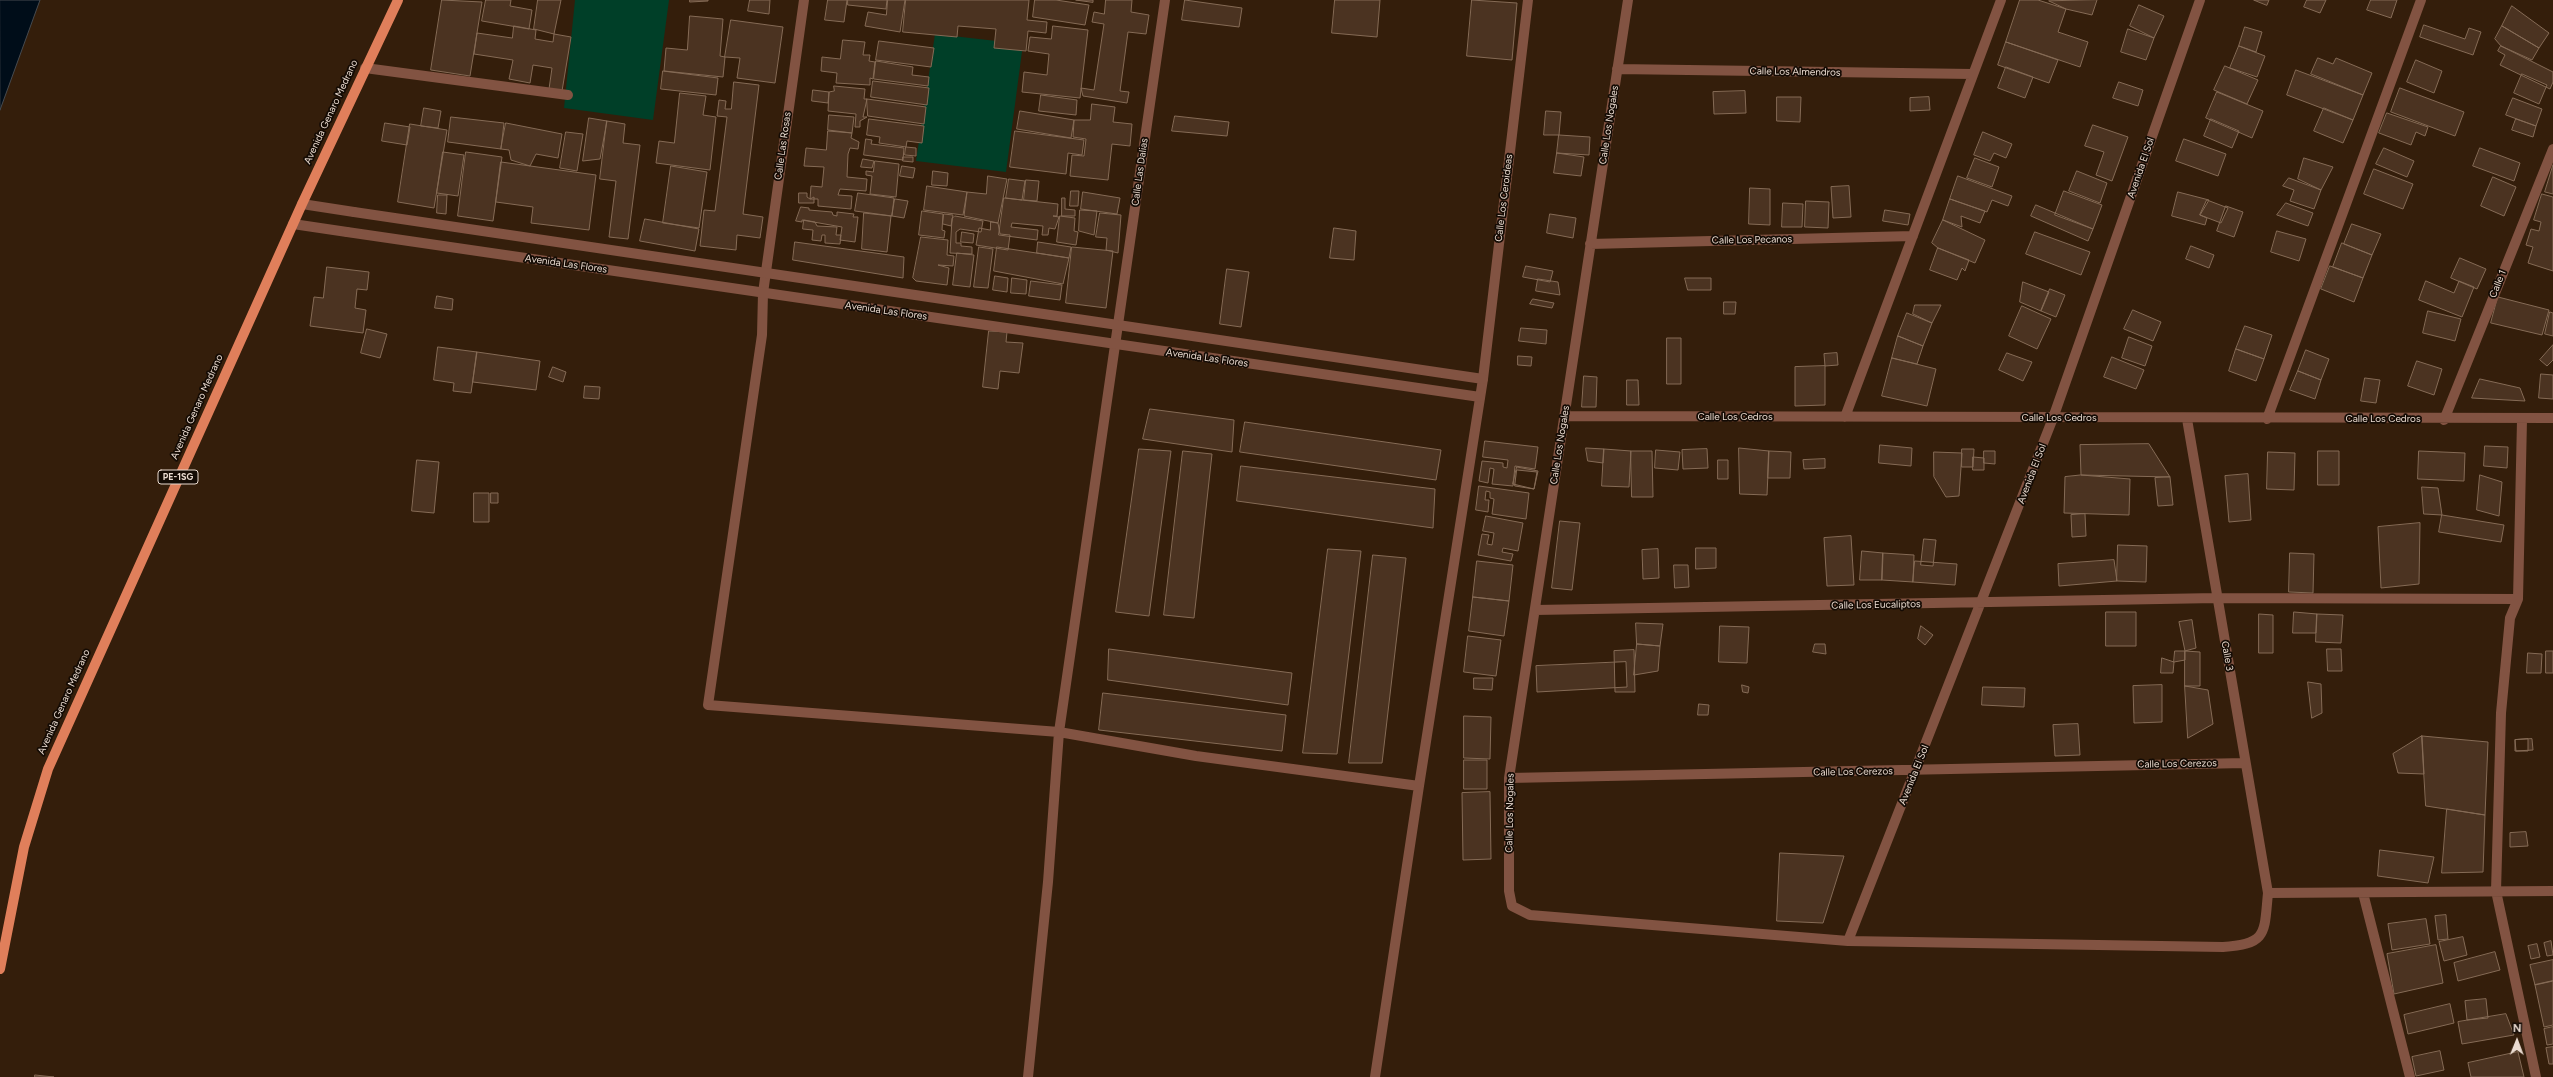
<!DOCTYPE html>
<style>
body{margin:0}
#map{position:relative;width:2553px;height:1077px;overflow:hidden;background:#341e0b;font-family:Figtree,sans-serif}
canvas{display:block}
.north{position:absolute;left:2497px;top:1021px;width:40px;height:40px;-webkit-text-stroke:3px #140b04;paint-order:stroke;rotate:1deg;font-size:11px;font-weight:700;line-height:16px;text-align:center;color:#eadbd0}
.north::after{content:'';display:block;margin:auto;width:14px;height:18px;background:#eadbd0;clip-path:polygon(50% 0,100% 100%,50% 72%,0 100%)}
</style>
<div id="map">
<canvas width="2553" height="1077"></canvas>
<div class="north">N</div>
</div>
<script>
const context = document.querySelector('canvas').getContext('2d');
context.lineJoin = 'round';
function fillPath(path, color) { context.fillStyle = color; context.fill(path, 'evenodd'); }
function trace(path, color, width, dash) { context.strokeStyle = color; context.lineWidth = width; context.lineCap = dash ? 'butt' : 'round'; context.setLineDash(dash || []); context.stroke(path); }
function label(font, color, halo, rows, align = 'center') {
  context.font = font + ' Figtree,sans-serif'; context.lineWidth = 3.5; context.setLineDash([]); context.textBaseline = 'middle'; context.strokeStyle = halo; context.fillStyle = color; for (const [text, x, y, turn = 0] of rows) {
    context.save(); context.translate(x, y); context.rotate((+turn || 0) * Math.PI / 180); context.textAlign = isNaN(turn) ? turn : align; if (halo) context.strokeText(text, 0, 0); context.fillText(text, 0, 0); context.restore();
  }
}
const green = new Path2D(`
 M575 0H669L653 120 564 108Z
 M935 34 1023 44 1006 172 916 161Z`);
const water = new Path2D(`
 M0 0H40L0 110Z`);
const building = new Path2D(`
 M442 0 482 2 470 76 431 70Z
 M486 0H511L510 6 532 10 529 29 482 21Z
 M538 0H561L554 34 534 29Z
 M690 0H708V1L690 2Z
 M750 0H770L769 14 748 11Z
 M828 0H847L844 22 825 20Z
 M848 0H887L886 9 848 5Z
 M888 0H905L900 32 865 26 868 12 886 15Z
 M906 0H1029L1027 20 1047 22 1046 33 1028 31 1026 51 994 48 996 29 958 26 957 37 903 32Z
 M1035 0H1056L1089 5 1085 25 1033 17Z
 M1076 0H1093V2Z
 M1106 0H1132L1131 12 1149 15 1146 34 1128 32 1120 91 1129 92 1127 103 1083 96 1081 88 1094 90 1104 24 1092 22 1094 12 1104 14Z
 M1185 0 1242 8 1239 27 1182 20Z
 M1335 0H1380L1377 37 1332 33Z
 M1472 0 1517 3 1512 60 1467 56Z
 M2020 0H2038L2066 9 2058 32 2088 42 2080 67 2006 42Z
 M2097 0 2092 15 2066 9 2049 1Z
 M2254 0H2269L2267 5Z
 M2307 0H2326L2320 13 2304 7Z
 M2371 0H2397L2391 18 2367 10Z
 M2139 5 2164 16 2154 38 2130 26Z
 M2512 6 2549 33 2539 48 2502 26Z
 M690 16 723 19 720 56 725 57 723 77 664 71 666 48 687 50Z
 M731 20 783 27 775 83 737 78 740 58 725 57Z
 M2424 25 2465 39 2469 28 2481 32 2473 55 2420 37Z
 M514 26 536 30 535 39 553 42 554 34 571 37 562 91 549 89 552 68 533 65 530 83 509 79 513 60 474 54 477 33 512 38Z
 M1053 26 1088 30 1080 98 1022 92 1024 72 1047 75 1049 54 1028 51 1030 37 1051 39Z
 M2502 26 2539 48 2532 60 2501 46 2495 39Z
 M2245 27 2262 32 2256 52 2239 46Z
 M2128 29 2154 38 2146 60 2121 52Z
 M843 40 865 42 863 55H870L869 61 875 62 873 79 870 78V85L836 83 837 73 821 71 822 57 840 59Z
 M879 41 934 48 931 67 876 60Z
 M2006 42 2058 60 2049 83 1998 65Z
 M2239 46 2265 56 2257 77 2230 68Z
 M2501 46 2553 72V82L2550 89 2500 65 2505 55 2498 51Z
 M2318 58 2333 64 2336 58 2372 73 2363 95 2311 74Z
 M2416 60 2442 71 2434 93 2407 82Z
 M876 61 913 67 912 75 929 77 928 86 874 79Z
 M2225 66 2258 80 2247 104 2214 90Z
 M2006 67 2033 77 2025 98 1998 88Z
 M2296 70 2363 95 2353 120 2287 95Z
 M663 71 718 78 716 95 661 89Z
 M2522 74 2547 85 2539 104 2514 93Z
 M873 81 929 88 927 105 871 97Z
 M734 82 759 85 743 214 763 217 760 238 737 235 736 250 700 246 704 210 715 211 727 117 717 116 719 100 726 101 725 109H731Z
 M2119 82 2143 90 2138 106 2113 98Z
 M834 86 865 89 864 99H867L863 117H867L860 121V127H855L856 114 828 111 829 92 834 91Z
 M2400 88 2464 112 2455 136 2391 112Z
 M813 90 829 92 828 103 812 101Z
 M1745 91 1746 113 1714 114 1713 92Z
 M2217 92 2263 111 2252 138 2206 118Z
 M680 93 706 96 703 115 716 117 710 170 656 163 659 141 674 143Z
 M1041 95 1077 100 1076 115 1039 111Z
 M1777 97H1801L1800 122 1777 121Z
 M1929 97 1930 110 1910 111V98Z
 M2513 98 2542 109 2536 126 2506 115Z
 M867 99 926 107 924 124 868 116Z
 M1092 104 1115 107 1113 122 1132 124 1130 146 1112 144 1108 180 1070 176 1072 155 1084 156 1086 139 1073 137 1074 120H1090Z
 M424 108 441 111 438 128 421 126Z
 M2324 108 2353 120 2343 143 2314 131Z
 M1020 111 1074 120 1071 138 1017 129Z
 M1546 111 1561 112 1559 135H1544Z
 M2387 113 2428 127 2425 136 2416 132 2411 145 2379 133Z
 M829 115 854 117 852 133 828 130Z
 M1175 116 1229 122 1227 136 1172 131Z
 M451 117 504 123 501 149 448 142Z
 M589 118 607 121 600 159 583 161Z
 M869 119 924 126 922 143 907 141 906 147 879 143 880 137 867 135Z
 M2211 119 2239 131 2232 148 2204 136Z
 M2516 119 2536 126 2533 137 2512 130Z
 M607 121 625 124 623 143 640 145 628 239 609 237 616 181 600 179Z
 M385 123 410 127 407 145 382 141Z
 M506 123 562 134 558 158 536 154 530 166 511 160 509 150 501 149Z
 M410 124 447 130 434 208 398 202Z
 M2093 125 2128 137 2112 181 2096 175 2104 152 2085 146Z
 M828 131 852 133 851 138 859 142 858 149 850 148 848 154 847 177 867 179 866 191 840 189 838 195 852 196 851 209 818 206V199H810L811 186 822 187 824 167 804 166 806 148 826 150Z
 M1015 131 1084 140 1082 155 1068 153 1066 174 1010 167Z
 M566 132 583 134 577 171 560 168Z
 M1983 132 2012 144 2006 158 1994 153 1990 161 1974 155Z
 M1559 135 1590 137 1589 155 1557 153Z
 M866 139 872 140 871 144 904 148 903 160 864 155Z
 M2184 139 2226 154 2218 176 2176 161Z
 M906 147 916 148V156L905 155Z
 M2384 148 2414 161 2407 177 2376 164Z
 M2480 148 2520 163 2514 181 2473 166Z
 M443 152 464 155 458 196 437 193Z
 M466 152 502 157 493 221 458 216Z
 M1557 153 1584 157 1581 176 1554 173Z
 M903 157H913V162L903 161Z
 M1975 158 1999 167 1992 187 1967 178Z
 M2304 158 2333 167 2321 190 2298 179Z
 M863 159 874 161 872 168 861 167Z
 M875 161 899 164 896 197 870 194 872 176 866 175V171L873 172Z
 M501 162 596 175 589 230 531 223 533 207 496 202Z
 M2553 165V194L2545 192Z
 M671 166 707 172 699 228 663 223Z
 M902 166 915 168 913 178 900 176Z
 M2374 169 2413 184 2403 209 2364 194Z
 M933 171 948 173 947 186 932 185Z
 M2077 171 2107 183 2100 203 2069 191Z
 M988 176 1007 179 998 223 964 216 967 192 986 194Z
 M1958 176 2012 196 2008 206 1992 200 1987 212 1950 199Z
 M2493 177 2516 187 2504 216 2481 206Z
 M2289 178 2321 190 2314 209 2290 201 2294 190 2283 186Z
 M1009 179 1025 181 1022 200 1006 198Z
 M1026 180 1039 181 1037 201 1024 200Z
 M927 186 967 192 963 215 924 210Z
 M1849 186 1851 217 1833 218 1831 187Z
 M1750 188 1770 189V225L1749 224Z
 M1071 191H1079L1078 206H1070Z
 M2064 191 2102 205 2093 229 2055 215Z
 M1083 192 1120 198 1117 214 1081 209Z
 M2178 192 2209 200 2200 215 2207 218 2205 225 2172 216Z
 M799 193H807V197L810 199 814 197V203H799Z
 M858 193 894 198 892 216 855 211Z
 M2542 194 2553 197V271L2528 263 2533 247 2526 245 2531 229 2539 231 2541 222 2534 220Z
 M438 195H447L446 214 437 213Z
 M1004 198 1058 204 1057 216H1053L1059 217 1055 229 1049 228 1048 235H1042L1043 226 1012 223 1011 227 1038 230 1037 240 999 235Z
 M1062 198H1065V209L1075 210V216H1062Z
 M895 199 908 201 904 218 892 216Z
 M1950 199 1985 211 1980 223 1961 216 1962 227 1943 220Z
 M2207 200 2228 208 2221 223 2200 215Z
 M1806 201 1829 202 1828 228 1805 227Z
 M1783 203 1803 204 1802 227H1782Z
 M2286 203 2313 213 2308 226 2277 215Z
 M2036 205 2093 229 2088 241 2031 216Z
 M2226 206 2243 212 2234 237 2217 231Z
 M801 207 809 208V210L832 212 833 215 837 216V212L854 214 853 217H858L855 242 840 240 842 227 802 220V222L796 221Z
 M1080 210 1097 211 1094 235 1079 231Z
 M1885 210 1910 214 1908 225 1883 221Z
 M922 211 943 214 942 230 945 231 944 238 919 235Z
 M864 213 891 216 887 252 862 249Z
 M1100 213 1121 215 1118 253 1106 250 1107 238 1096 237Z
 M944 214 953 215 951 226 943 224Z
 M1550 214 1576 218 1573 238 1547 233Z
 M955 216 983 221 981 232 960 229 956 232V243H961V246L972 247V254L950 253 952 219Z
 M1060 216 1075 218 1074 231 1078 232 1076 245 1057 242Z
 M645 219 699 229 695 251 640 241Z
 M804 220 815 222 817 226 837 227 836 235H841L840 244 825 243V235H822L821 241 812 240 813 230 803 229Z
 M1943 220 1985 240 1975 263 1938 248 1932 243Z
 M991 222 998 223 1000 234 1010 235 1008 250 976 245 979 228 990 230Z
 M2352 224 2381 234 2372 255 2344 244Z
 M1334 228 1356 231 1354 260 1330 258Z
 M2277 231 2306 239 2299 261 2271 252Z
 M962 232 974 234 973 243 961 242Z
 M2035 232 2090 252 2081 275 2026 254Z
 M921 237 948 240 947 255 954 256 953 266 938 265 949 268 947 285 916 281 913 278Z
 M795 242 904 257 903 278 793 260Z
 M1038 242 1071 247 1069 258 1037 253Z
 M2342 243 2372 255 2363 278 2333 267Z
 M2191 246 2214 255 2209 268 2186 259Z
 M979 247 993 249 988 288 974 287Z
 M997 247 1069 258 1063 284 994 271Z
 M1072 247 1113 251 1106 308 1066 303Z
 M1938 248 1969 260 1965 271 1962 268 1957 280 1930 270Z
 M957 253 974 255 970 287 953 285Z
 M2460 258 2486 269 2477 289 2451 278Z
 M1526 266 1553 271 1550 282 1523 277Z
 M2330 266 2363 278 2354 302 2321 289Z
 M327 267 369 272 367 290 357 289 355 308 366 310 363 333 310 326 314 297 323 298Z
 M1227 269 1249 272 1241 327 1220 324Z
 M995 276 1008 278 1007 292 993 290Z
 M1012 278 1027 280 1026 294 1011 293Z
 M1685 278H1711V290H1688Z
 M1538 279 1558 282 1560 295 1536 291Z
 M1031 281 1062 285 1060 300 1029 296Z
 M2426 281 2454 293 2459 281 2474 287 2462 317 2419 300Z
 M2023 282 2049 292 2041 311 2020 302Z
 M2050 289 2065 295 2056 317 2041 311Z
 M437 296 453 299 452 310 435 308Z
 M2498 297 2549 310 2542 335 2491 323Z
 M1533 299 1554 303 1552 308 1530 304Z
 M1724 302H1736L1735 314H1724Z
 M1915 305H1941L1932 323 1913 314Z
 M2022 306 2051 319 2037 349 2009 336Z
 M2133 310 2161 322 2153 341 2124 329Z
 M2428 311 2461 319 2455 341 2423 333Z
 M2550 312 2553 313V336L2545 334Z
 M1907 313 1932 323 1923 346 1898 336Z
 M2245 326 2272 335 2264 359 2236 349Z
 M1521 328 1547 330 1546 344 1519 341Z
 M367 329 387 334 380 358 361 353Z
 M989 331 1007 332 1006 342 1023 343 1019 373 1000 371 998 389 983 387Z
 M1898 336 1923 346 1917 364 1892 358Z
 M2129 337 2152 346 2145 366 2122 358Z
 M1667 338H1681V384H1667Z
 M2553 345V360L2547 366 2540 360Z
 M438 347 477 352 471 393 453 391 454 383 434 380Z
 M2236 349 2264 359 2256 381 2229 371Z
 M2306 350 2329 359 2321 380 2298 371Z
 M477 352 540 361 536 390 473 382Z
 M1837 353 1838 365 1825 366 1824 354Z
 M2007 353 2032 362 2023 381 1999 370Z
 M1518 356 1532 357 1531 366 1518 365Z
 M2112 357 2144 370 2136 389 2104 377Z
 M1892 358 1936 369 1927 406 1882 396Z
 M2417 361 2442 369 2434 395 2408 386Z
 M1825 366V405L1795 406V367Z
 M553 367 566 372 563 382 549 377Z
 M2298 371 2321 380 2315 399 2290 390Z
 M2541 374 2553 375V399L2539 398Z
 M1584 376 1597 377 1596 407H1582Z
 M2365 378 2380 380 2376 403 2361 401Z
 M2480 379 2520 388 2525 401 2472 398Z
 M1627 380H1638L1639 405H1627Z
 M585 386 600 387 599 399 584 398Z
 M1150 409 1234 420 1232 452 1143 439Z
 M1245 422 1441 450 1436 480 1240 452Z
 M1485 441 1538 447 1535 469 1515 466 1513 486 1492 484 1494 469 1490 468 1488 483 1479 481 1482 461 1503 463V467L1507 468 1508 460 1483 457Z
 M2149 444 2170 477 2081 475 2080 445Z
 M1880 445 1912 448 1911 466 1879 463Z
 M2485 446 2508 447 2507 468 2484 466Z
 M1586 448 1604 449 1603 463 1588 461Z
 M1739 448 1769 451 1767 495 1740 494Z
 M1139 449 1171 451 1149 616 1116 612Z
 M1604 449 1631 451 1629 487 1602 486Z
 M1707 449 1708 468 1683 469 1682 450Z
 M1962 449H1974L1973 467H1962Z
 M1656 450 1680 452 1678 470 1655 468Z
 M1183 451 1212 454 1194 618 1164 615Z
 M1631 451H1652L1653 497H1632Z
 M1769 451 1791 452 1790 478H1768Z
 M1984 451H1995V464L1984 463Z
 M2318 451H2339V485H2318Z
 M2419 451 2465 453 2464 481 2418 479Z
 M1934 452 1962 453 1959 496 1946 497 1934 477Z
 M2268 452 2295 453 2294 490 2267 489Z
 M1973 457 1984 458V470H1973Z
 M1825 459V468L1804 469 1803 460Z
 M417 460 439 462 434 513 412 511Z
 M1718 460H1728V479H1718Z
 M1241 466 1435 489 1433 528 1237 501Z
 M1517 467 1538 471 1534 489 1513 484Z
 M1517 470 1537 472 1534 489 1515 486Z
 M2248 474 2251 520 2229 522 2225 476Z
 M2081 475 2130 479 2129 515 2064 513 2065 477Z
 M2480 475 2502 482 2499 516 2477 510Z
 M2170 477 2173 505 2158 506 2155 478Z
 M1479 486 1529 493 1526 519 1492 514 1494 499 1490 498V492L1486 491 1485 500H1489L1488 512 1476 510Z
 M2422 487 2438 488 2442 515 2424 514Z
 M474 493H489V522H474Z
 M491 493H498V503H491Z
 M2085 514 2086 536 2072 537 2071 515Z
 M2442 515 2504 525 2501 542 2439 532Z
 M1486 516 1523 523 1518 551 1503 548 1502 552 1513 554 1511 561 1478 555 1482 534 1489 535 1487 544 1492 545 1494 533 1483 531Z
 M1560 521 1580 523 1572 590 1552 588Z
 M2420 523 2419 584 2381 588 2378 527Z
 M1851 536 1854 585 1827 586 1824 538Z
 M1924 539 1936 540 1933 566 1921 565Z
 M2118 545 2147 546 2146 582 2117 581Z
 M1696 548H1716V568L1696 569Z
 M1328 549 1361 551 1337 754 1303 753Z
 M1658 549 1659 578 1643 579 1642 550Z
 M1862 551 1883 553 1882 580H1860Z
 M1883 553 1914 555 1913 582 1882 580Z
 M2290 553 2314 554 2313 593 2289 592Z
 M1373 555 1406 558 1382 763H1349Z
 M2114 560 2117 581 2059 586 2058 564Z
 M1477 561 1513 565 1509 601 1473 597Z
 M1915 561 1957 564 1955 585 1913 582Z
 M1674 565H1688L1689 587 1675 588Z
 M1473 597 1509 601 1504 636 1469 631Z
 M2106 612H2136V646H2106Z
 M2294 612 2317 614 2316 633H2293Z
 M2259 614 2273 615V653H2259Z
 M2317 614 2343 615 2341 643 2316 642Z
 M2192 620 2196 648 2185 651 2179 622Z
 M1636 623 1663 624 1660 646 1637 644Z
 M1720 626 1749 627 1747 663 1719 662Z
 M1921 626 1933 635 1925 645 1918 639Z
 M1468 636 1501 640 1496 676 1464 672Z
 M1637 644 1660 646 1658 671 1634 675Z
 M1815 644H1825L1826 654 1813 652Z
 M1109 649 1292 673 1288 705 1108 680Z
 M2327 649H2341L2342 671H2328Z
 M1634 650 1635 692H1615L1614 651Z
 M2175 651H2185V660L2174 662Z
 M2185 651 2200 652V686H2185Z
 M2546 651H2553V673H2546Z
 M2528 653 2542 654 2541 673H2527Z
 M2162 658 2174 662 2173 673H2161Z
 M1626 662 1627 687 1537 692 1536 666Z
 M1474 678H1493L1492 690 1474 689Z
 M2308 682 2321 684 2322 713 2312 718Z
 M1742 685 1749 687 1748 693 1743 692Z
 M2162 685V722L2134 723 2133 686Z
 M2185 686 2208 690 2213 724 2188 738Z
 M1983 687 2025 688 2024 707 1982 705Z
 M1103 693 1286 715 1282 751 1099 730Z
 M1699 704 1709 705 1708 715H1698Z
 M1464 716 1491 717 1490 759 1464 758Z
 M2078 724 2080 755 2055 756 2053 725Z
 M2422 736 2488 742 2485 815 2426 806Z
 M2422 736 2424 774 2398 773 2393 754Z
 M2528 739V751H2515V740Z
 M2532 739 2533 750 2516 751 2515 740Z
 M1464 760H1487V789H1464Z
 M1490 792 1491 859 1463 860 1462 793Z
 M2447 809 2485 815 2483 872 2442 873Z
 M2526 832 2528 846 2510 847V833Z
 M2380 850 2434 857 2428 883 2378 876Z
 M1780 853 1844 856 1823 923 1777 921Z
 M2446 915 2448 939 2438 940 2435 916Z
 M2426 919 2430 944 2392 950 2388 924Z
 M2463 937 2467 955 2444 961 2439 942Z
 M2551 941 2553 955 2547 956 2544 943Z
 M2537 944 2540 957 2531 959 2528 946Z
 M2436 945 2443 983 2394 994 2387 954Z
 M2495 952 2500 970 2458 981 2454 963Z
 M2553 960V981L2535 985 2530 965Z
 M2553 981V1025L2544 1027 2535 985Z
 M2486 999 2488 1018 2467 1020 2465 1001Z
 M2450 1004 2454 1023 2408 1034 2404 1015Z
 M2506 1014 2514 1035 2462 1044 2458 1022Z
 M2553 1027V1044L2547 1045 2544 1029Z
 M2553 1047V1064H2549L2546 1048Z
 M2440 1051 2444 1070 2416 1076 2412 1057Z
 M2518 1052 2524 1077H2471L2468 1063Z
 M35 1075 54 1077H35Z`);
const pedestrian = new Path2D(`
 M365 68 568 95`);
const minor = new Path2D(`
 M804 0 763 293 762 335 708 705 1059 732 1165 0
 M1628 0 1509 778V891L1512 906 1530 915 1848 941 2223 947C2268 944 2264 933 2268 893L2187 419
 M1617 69 1972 74
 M302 204 354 212
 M293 224 347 232
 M1590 244 1913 236
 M1564 416 2553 418
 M1845 417 2001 0
 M2267 419 2421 0
 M2444 420 2553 149
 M2522 420 2518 599 2510 618 2501 713 2496 891 2536 1077
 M1535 610 2217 598 2518 599
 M1509 778 2245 763
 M2268 893 2553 891
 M2363 893 2410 1077
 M1848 941 2053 418 2200 0
 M1028 1077 1048 882 1059 732 1196 756 1419 786 1483 379 1528 0
 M1375 1077 1419 786`);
const tertiary = new Path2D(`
 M354 212 1483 379
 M347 232 1480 397`);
const primary = new Path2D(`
 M0 969 24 847 48 769 302 204 398 0`);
const shields = [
 [178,477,40]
];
const shieldNames = [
 ["PE-1SG",178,477]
];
const streetNames = [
 ["Calle Los Almendros",1795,72,1],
 ["Avenida Genaro Medrano",331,112,-65],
 ["Calle Los Nogales",1609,125,-81],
 ["Calle Las Rosas",783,146,-82],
 ["Avenida El Sol",2141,168,-71],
 ["Calle Las Dalias",1140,172,-82],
 ["Calle Los Ceroideas",1504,198,-83],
 ["Calle Los Pecanos",1752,240,-1],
 ["Avenida Las Flores",566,264,8],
 ["Calle 1",2498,284,-68],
 ["Avenida Las Flores",886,311,8],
 ["Avenida Las Flores",1207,358,8],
 ["Avenida Genaro Medrano",197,407,-66],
 ["Calle Los Cedros",1735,417],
 ["Calle Los Cedros",2059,418],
 ["Calle Los Cedros",2383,419],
 ["Calle Los Nogales",1560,445,-81],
 ["Avenida El Sol",2032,474,-69],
 ["Calle Los Eucaliptos",1876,605,-1],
 ["Calle 3",2227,656,80],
 ["Avenida Genaro Medrano",64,702,-66],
 ["Calle Los Cerezos",2177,764,-1],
 ["Calle Los Cerezos",1853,772,-1],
 ["Avenida El Sol",1914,775,-68],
 ["Calle Los Nogales",1510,813,-89]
];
fillPath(green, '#003f28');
fillPath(water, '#000d19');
trace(water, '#464b50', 1);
fillPath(building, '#4b3321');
trace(building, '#856b56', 1);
trace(pedestrian, '#825342', 10);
trace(minor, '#825342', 10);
trace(tertiary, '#825342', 10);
trace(primary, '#e07f5b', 10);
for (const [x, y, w] of shields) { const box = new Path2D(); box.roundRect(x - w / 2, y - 7, w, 14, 3); context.fillStyle = '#140b04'; context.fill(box); trace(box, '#eadbd0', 1); }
label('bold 9px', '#eadbd0', null, shieldNames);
label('10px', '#eadbd0', '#140b04', streetNames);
</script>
